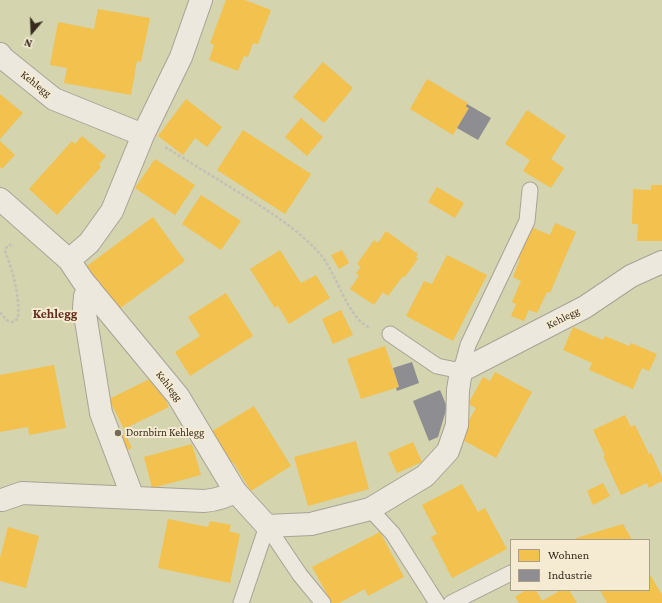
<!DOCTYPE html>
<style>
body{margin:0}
#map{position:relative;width:662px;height:603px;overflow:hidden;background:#e4ddcd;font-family:"Crimson Pro",serif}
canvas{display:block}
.legend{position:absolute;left:510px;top:539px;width:140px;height:52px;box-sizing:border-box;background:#f5ebd2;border:1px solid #a99e8a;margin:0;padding:5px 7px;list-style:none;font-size:12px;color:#382b1e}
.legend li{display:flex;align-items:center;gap:8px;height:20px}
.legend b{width:20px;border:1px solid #a99e8a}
.north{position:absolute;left:12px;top:12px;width:40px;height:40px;-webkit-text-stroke:3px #f5ebd2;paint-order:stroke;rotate:199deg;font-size:11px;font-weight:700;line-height:16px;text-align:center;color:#382b1e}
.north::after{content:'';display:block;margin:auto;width:14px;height:18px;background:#382b1e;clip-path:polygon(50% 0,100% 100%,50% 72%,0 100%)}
</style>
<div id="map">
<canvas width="662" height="603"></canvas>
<ul class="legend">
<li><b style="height:11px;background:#f2c14e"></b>Wohnen</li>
<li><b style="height:11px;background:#8d8d92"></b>Industrie</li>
</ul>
<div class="north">N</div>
</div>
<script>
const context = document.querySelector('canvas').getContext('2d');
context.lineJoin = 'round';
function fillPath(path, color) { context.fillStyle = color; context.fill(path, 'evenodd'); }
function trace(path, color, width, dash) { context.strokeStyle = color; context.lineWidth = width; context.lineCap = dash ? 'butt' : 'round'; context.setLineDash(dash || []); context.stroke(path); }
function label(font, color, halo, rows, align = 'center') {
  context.font = font + ' "Crimson Pro",serif'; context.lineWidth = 4; context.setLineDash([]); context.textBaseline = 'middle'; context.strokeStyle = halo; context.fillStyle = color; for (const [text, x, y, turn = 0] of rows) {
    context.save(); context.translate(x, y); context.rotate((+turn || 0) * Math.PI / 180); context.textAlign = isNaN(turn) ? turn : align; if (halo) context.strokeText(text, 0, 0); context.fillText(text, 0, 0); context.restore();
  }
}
const green = new Path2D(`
 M0 0H662V603H0ZM511 540H649V590H511Z`);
const homes = new Path2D(`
 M226 0H245L271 10 258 44 253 43 248 57 244 56 238 71 209 60 214 45 210 43Z
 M98 9 150 18 141 62 137 61 131 95 64 83 67 68 50 65 58 22 94 29Z
 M323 62 353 88 324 123 293 97Z
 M427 79 468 103 466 107 469 108 453 135 410 109Z
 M0 94 23 113 0 139Z
 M186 99 222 127 207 147 195 138 183 155 158 136Z
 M527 110 566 136 551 159 564 168 551 188 523 171 530 160 505 144Z
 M301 118 323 137 307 156 285 137Z
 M243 130 311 174 285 214 217 170Z
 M82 136 106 156 99 164 101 167 57 215 29 189 72 141 75 144Z
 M0 141 15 155 2 169 0 167Z
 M155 159 195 185 175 215 135 188Z
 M651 185H662V241H637L638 224H632L633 189 651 190Z
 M437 187 464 203 455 218 428 202Z
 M201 195 241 221 221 250 182 224Z
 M153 217 185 261 119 309 87 266Z
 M555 223 576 232 550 293 547 292 537 313 529 310 524 321 511 316 516 304 512 302 521 281 513 277 520 259 518 258 531 227 550 235Z
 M386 231 418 254 416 257 418 259 405 277 403 276 388 296 383 292 374 305 350 289 359 276 356 273 361 267 357 264 374 240 378 243Z
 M280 250 301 283 316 275 330 298 289 324 278 306 275 308 250 269Z
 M342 250 349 263 339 269 331 255Z
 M447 255 487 275 453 341 406 316 424 281 432 284Z
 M226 293 253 336 190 376 175 352 200 336 188 317Z
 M341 310 353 335 333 344 322 319Z
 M573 327 603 340 605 336 629 346 631 343 657 354 649 371 642 368 633 389 589 370 592 363 563 350Z
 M385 346 399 387 361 399 347 359Z
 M54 365 66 428 29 435 28 427 0 432V375Z
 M495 372 532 392 496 458 459 438 476 408 468 404 483 377 490 381Z
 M154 377 169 407 124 429 109 399Z
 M254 406 291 466 251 491 233 462 229 465 209 433Z
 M625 415 631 427 635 425 649 454 651 453 662 477V481L649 488 647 483 621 495 603 456 605 455 593 430Z
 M125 434 132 448 125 451 119 437Z
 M356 441 369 489 308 506 294 457Z
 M413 442 422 462 397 473 388 453Z
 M192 444 201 475 152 488 144 457Z
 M603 483 610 496 593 505 587 491Z
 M462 484 478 512 485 508 507 549 452 578 431 537 437 534 422 505Z
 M168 519 208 527 210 521 231 525 229 531 240 534 230 583 158 568Z
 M623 524 632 540H576V538Z
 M8 527 39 536 26 588 0 581V558Z
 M380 532 404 577 368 596 365 589 339 603H332L312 567Z
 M649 573 662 595V603H607L600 590H649Z
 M526 590H536L542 601 561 590H569L577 603H519L515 597Z`);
const industry = new Path2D(`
 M467 104 491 118 478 140 457 128 469 108 466 107Z
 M412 362 419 383 397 391 396 388 399 387 393 368Z
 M440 390 447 407 438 437 429 441 413 401Z`);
const path = new Path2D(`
 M165 147C193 164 220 181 248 198 273 214 300 231 320 254 336 271 348 321 371 328
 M0 312C4 317 7 323 14 322L18 318C20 295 13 273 5 251L6 248 8 245H14`);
const lane = new Path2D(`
 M390 334 437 366 461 371 468 345 527 221 530 190
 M370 509 393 534 437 603
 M267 526 300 575 323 603
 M241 603 267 526
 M451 603 511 573`);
const street = new Path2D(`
 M0 54 3 58 54 99 143 135
 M0 199 69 260 83 281 178 396 235 491 267 526 311 524 370 509 425 476 448 451 457 425 458 390 461 371 585 307 631 276 662 262
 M69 260 89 243 112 211 143 135 181 57 201 0
 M90 289 85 296 84 308 101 413 133 498
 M2 500 22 493 204 501C216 500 225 498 235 491`);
const markers = [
 [118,433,4,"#74695b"]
];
const streetNames = [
 ["Kehlegg",36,84,38],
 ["Kehlegg",563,318,-27],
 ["Kehlegg",169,386,52]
];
const poiNames = [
 ["Dornbirn Kehlegg",126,433]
];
const quarterNames = [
 ["Kehlegg",55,314]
];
fillPath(green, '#d4d4af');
fillPath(homes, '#f2c14e');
fillPath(industry, '#8d8d92');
trace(lane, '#a9a296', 17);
trace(street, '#a9a296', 24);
trace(path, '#c5bfb5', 2.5, [3, 2]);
trace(lane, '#ece8de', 15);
trace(street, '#ece8de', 22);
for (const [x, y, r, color] of markers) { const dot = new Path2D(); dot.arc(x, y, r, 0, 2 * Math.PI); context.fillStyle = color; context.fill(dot); trace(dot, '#f5ebd2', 1.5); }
label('11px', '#382b1e', '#f5ebd2', streetNames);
label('11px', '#382b1e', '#f5ebd2', poiNames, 'left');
label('bold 13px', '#652c1d', '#f5ebd2', quarterNames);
</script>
